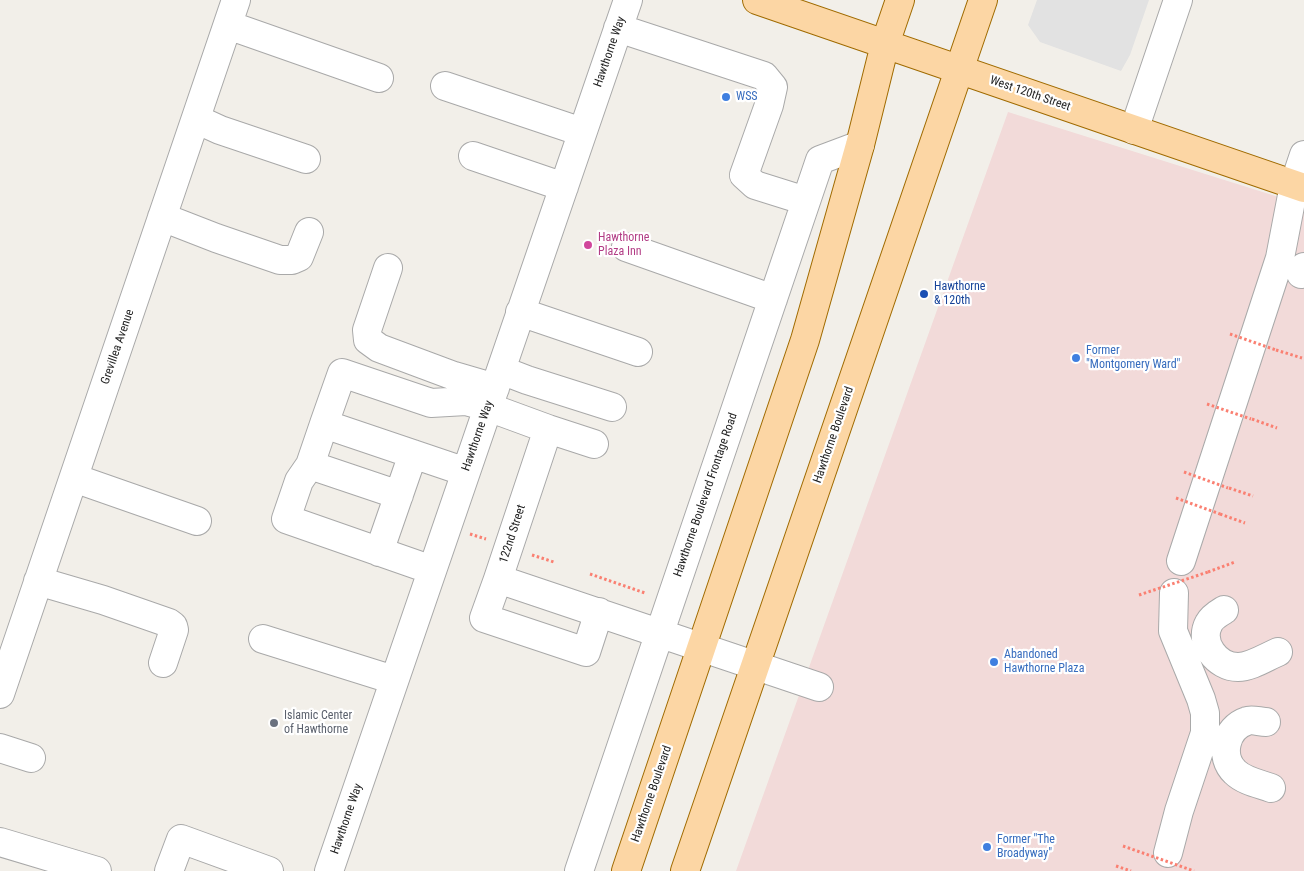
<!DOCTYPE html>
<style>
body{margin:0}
canvas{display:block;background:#f2efe9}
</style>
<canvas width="1304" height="871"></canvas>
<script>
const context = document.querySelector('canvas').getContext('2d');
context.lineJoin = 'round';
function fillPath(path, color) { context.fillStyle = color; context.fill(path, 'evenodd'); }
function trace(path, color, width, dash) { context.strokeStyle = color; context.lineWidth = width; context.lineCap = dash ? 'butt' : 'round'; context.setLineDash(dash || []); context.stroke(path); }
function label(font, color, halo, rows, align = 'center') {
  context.font = font + ' "Roboto Condensed",sans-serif'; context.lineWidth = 4.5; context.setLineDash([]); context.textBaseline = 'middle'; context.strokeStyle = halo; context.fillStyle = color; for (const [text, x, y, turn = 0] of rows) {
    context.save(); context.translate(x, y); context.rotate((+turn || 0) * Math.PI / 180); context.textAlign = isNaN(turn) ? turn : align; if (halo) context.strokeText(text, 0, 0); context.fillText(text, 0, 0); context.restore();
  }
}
const commercial = new Path2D(`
 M1008 112 1304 205V871H736Z`);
const parking = new Path2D(`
 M1037 0H1149L1130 55 1121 71 1040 42 1028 25Z`);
const path = new Path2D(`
 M1276 350 1302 358
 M1252 419 1277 428
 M1229 488 1253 496
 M1220 514 1245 523
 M470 534 486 539
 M532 555 554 562
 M1208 572 1235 562
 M590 574 645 593
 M1116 866 1131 871`);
const minor = new Path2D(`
 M228 25 379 78
 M618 28 764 76 773 87 769 105 744 175 755 185 806 201
 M445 86 582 132
 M196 119 220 130 306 159
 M1134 130 1178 0
 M473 156 564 187
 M162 217 216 238 280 260H292L299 257 309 232
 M626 247 773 299
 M388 268 367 330 368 340 379 348 454 376 495 388
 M1301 274 1304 267
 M520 312 638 352
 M501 370 527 380 612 407
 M324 424 342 373 431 403 466 401 488 407 548 429 498 579 819 687
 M548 429 594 444
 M310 465 399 495
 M74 478 197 521
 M379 552 413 454
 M1181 561 1280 258 1294 185 1304 155
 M432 570 286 519 299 481 310 465 324 424 466 472
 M498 579 484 618 586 652 599 612
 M38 581 103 600 169 623 173 626 174 630 163 663
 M1224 610C1219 613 1212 617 1209 623 1198 643 1217 667 1238 667 1251 667 1266 657 1278 652
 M263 639 394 680
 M0 694 236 0
 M1266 722C1260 722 1252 719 1247 721 1225 728 1219 757 1235 772 1244 781 1260 784 1271 788
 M0 748 31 758
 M0 842 97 871
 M1168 853 1179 811 1205 733V713L1201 699 1173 631 1174 593
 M169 871 181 839 269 871
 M329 871 628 0
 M579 871 820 160 860 145`);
const major = new Path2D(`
 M757 0 1304 188
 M626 871 805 340 860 145 885 44 900 0
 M685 871 983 0`);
const pathBridge = new Path2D(`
 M1230 334 1276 350
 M1207 404 1251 419
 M1184 472 1228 488
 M1176 498 1220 514
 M1139 595 1208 572
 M1123 846 1194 871`);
const markers = [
 [726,97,5,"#3f7fe0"],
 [588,245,5,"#d1479c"],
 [924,294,5,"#1a4fb4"],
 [1076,358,5,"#3f7fe0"],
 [994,662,5,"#3f7fe0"],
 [274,723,5,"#6b7280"],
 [987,847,5,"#3f7fe0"]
];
const streetNames = [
 ["Hawthorne Way",610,52,-71],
 ["West 120th Street",1030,94,19],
 ["Grevillea Avenue",118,347,-71],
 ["Hawthorne Boulevard",834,435,-71],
 ["Hawthorne Way",478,436,-71],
 ["Hawthorne Boulevard Frontage Road",706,495,-71],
 ["122nd Street",513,534,-72],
 ["Hawthorne Boulevard",652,794,-71],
 ["Hawthorne Way",347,819,-71]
];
const shopNames = [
 ["WSS",736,97],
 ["Former",1086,351],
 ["\"Montgomery Ward\"",1086,365],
 ["Abandoned",1004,655],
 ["Hawthorne Plaza",1004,669],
 ["Former \"The",997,840],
 ["Broadyway\"",997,854]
];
const hotelNames = [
 ["Hawthorne",598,238],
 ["Plaza Inn",598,252]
];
const transitNames = [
 ["Hawthorne",934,287],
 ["& 120th",934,301]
];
const worshipNames = [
 ["Islamic Center",284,716],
 ["of Hawthorne",284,730]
];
fillPath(commercial, '#f2dad9');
fillPath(parking, '#e2e2e2');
trace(minor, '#a9a9a9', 30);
trace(major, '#a06b00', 30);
trace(path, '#fa8072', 3, [2.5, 2.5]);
trace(minor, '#fff', 28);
trace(major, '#fcd6a4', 28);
trace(pathBridge, '#fa8072', 3, [2.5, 2.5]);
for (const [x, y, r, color] of markers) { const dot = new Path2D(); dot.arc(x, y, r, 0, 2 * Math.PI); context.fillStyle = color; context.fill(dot); trace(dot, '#fff', 2); }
label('12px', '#222', '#fff', streetNames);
label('12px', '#366cbe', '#fff', shopNames, 'left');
label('12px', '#b23c85', '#fff', hotelNames, 'left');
label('12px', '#164399', '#fff', transitNames, 'left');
label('12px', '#5b616d', '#fff', worshipNames, 'left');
</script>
